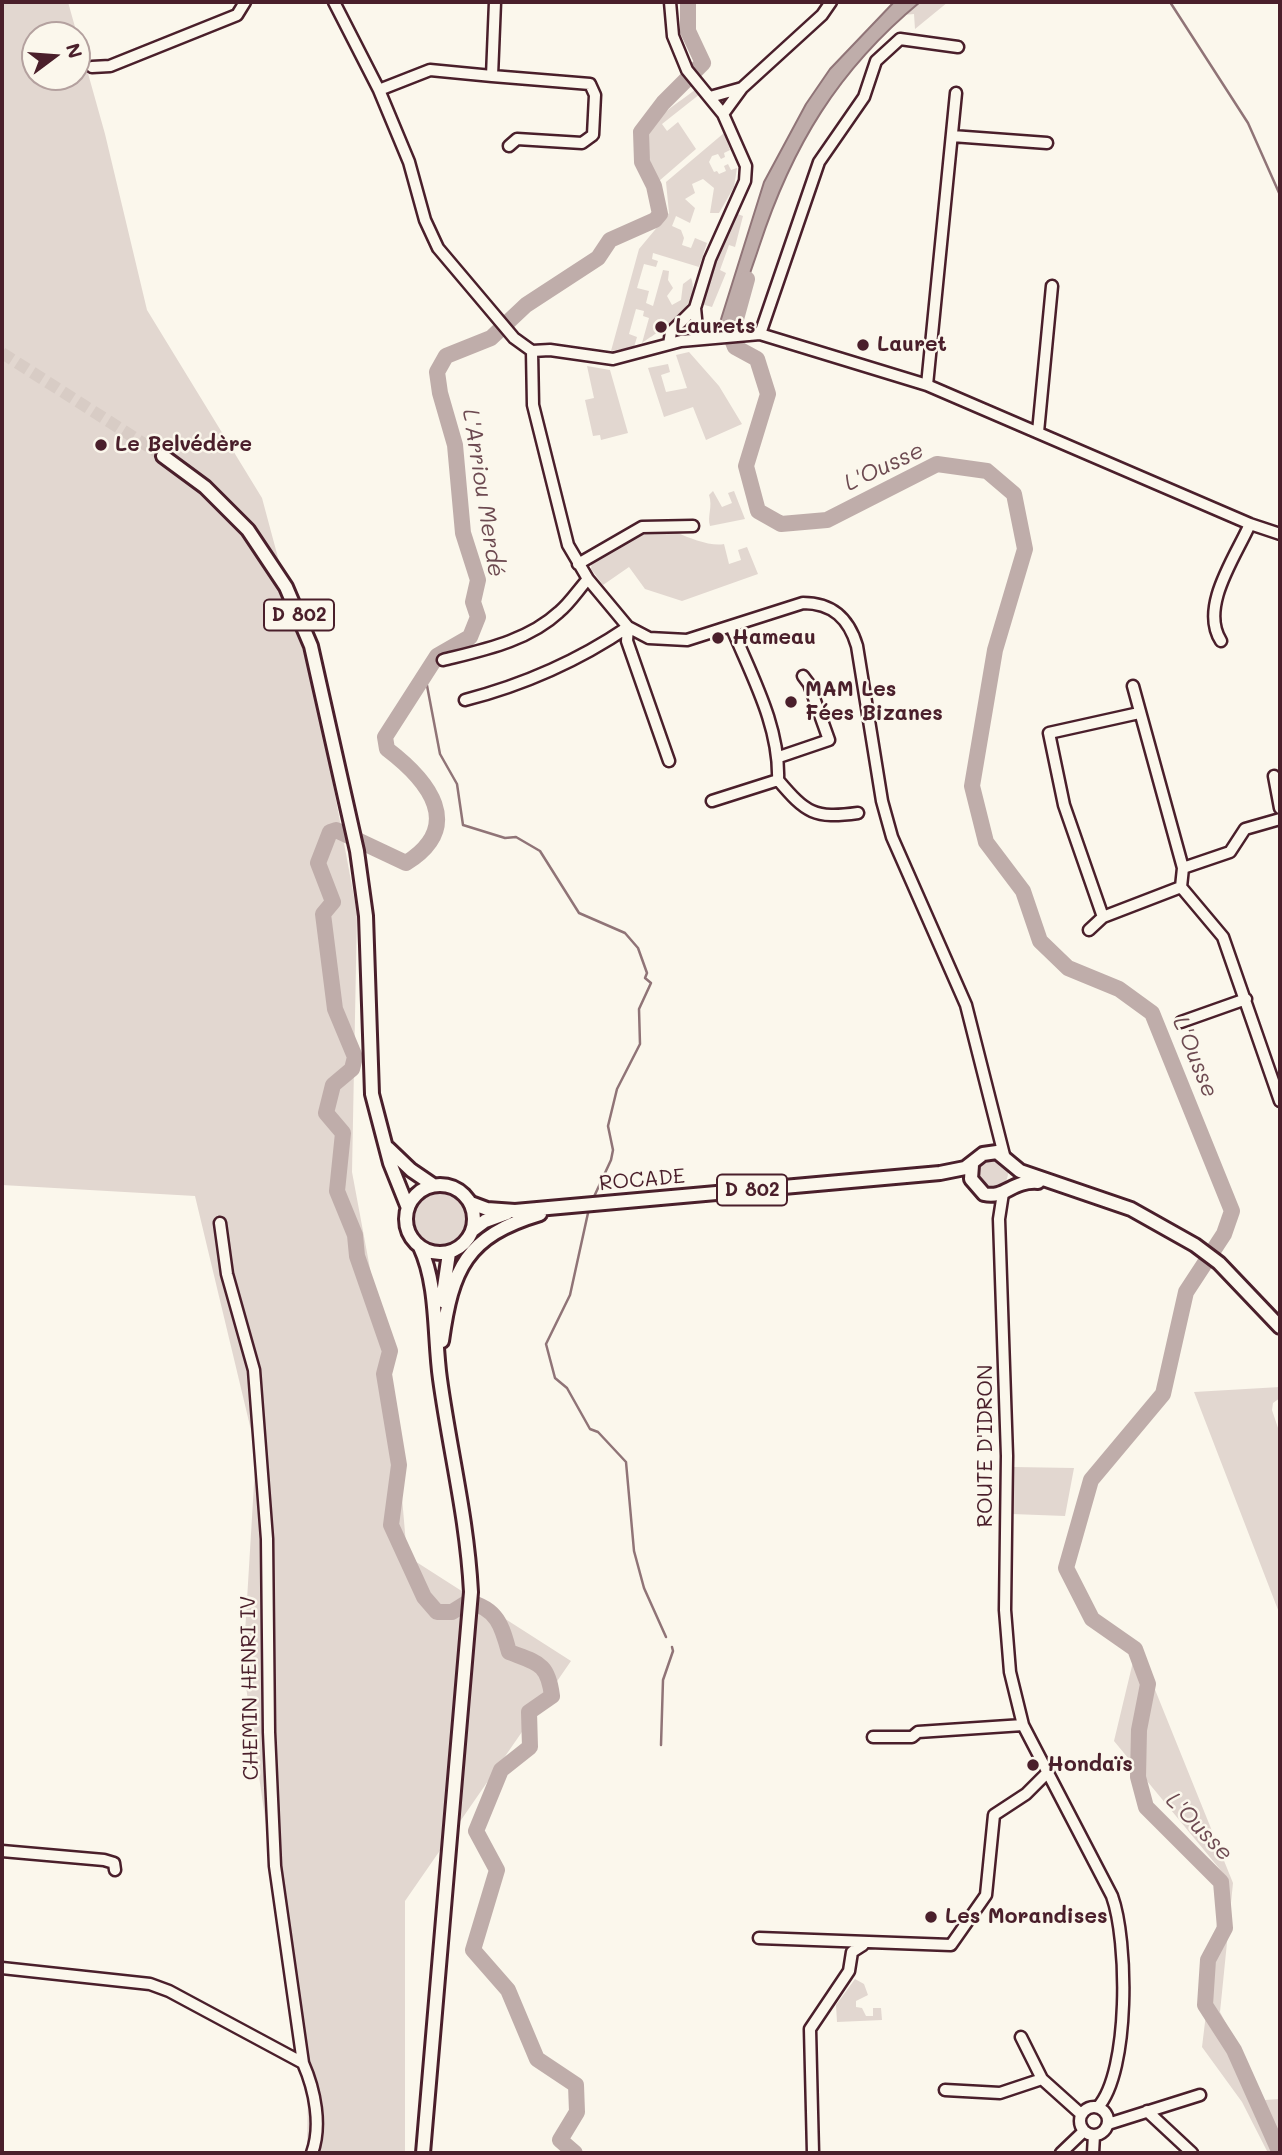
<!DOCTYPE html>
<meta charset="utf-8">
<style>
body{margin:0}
#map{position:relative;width:1282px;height:2155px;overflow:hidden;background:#fbf7ec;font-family:Mali,sans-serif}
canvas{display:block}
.frame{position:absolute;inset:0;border:4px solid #4a1f2b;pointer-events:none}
.north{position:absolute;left:21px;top:21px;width:70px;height:70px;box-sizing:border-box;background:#fbf7ec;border:2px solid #b4a19f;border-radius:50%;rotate:74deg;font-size:19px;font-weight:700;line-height:28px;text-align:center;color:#4a1f2b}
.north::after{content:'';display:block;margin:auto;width:24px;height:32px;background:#4a1f2b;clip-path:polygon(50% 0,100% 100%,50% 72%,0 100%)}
</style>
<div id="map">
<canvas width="1282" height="2155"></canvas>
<div class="frame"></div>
<div class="north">N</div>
</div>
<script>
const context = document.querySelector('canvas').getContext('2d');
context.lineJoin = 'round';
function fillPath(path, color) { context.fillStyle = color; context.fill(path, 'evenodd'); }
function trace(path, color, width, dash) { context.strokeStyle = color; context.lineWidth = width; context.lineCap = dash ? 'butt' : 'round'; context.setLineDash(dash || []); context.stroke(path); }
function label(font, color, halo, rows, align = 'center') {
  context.font = font + ' Mali,sans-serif'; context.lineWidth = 5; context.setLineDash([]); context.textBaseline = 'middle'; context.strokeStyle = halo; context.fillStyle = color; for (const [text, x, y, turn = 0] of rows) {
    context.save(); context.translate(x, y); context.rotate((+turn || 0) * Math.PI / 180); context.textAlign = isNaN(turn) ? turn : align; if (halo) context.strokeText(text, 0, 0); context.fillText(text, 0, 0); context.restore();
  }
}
const green = new Path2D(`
 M2 2H68L105 134 147 310 262 498 320 714 357 913 352 1172 393 1392 407 1556 571 1661 405 1901V2153H303L307 2148 308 2090 299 2052 243 1666 256 1451 195 1196 2 1185ZM35 35H77V77H35Z
 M920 2H948L915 29 914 14 903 15Z
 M696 89 700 94 662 124 667 131 678 122 696 149 659 181C631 128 657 119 696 89Z
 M724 133 730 150 724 153 725 157 721 159 718 154 712 156 709 162 714 172 717 171 719 174 726 171 724 166 728 164 731 170 737 168 734 187 719 213H710L714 188 703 179 692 184 695 193 685 199 695 208 690 223 676 216 672 226 681 230 684 238 682 245 691 248 695 238 707 243 699 267 653 253 652 259 658 261 656 267 644 264 637 288 649 291 646 303 653 306 663 270 669 271 668 280 673 288 667 296 672 305 681 300 683 284 691 278C702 306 661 330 642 343L649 318 643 316 644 311 636 309 629 334 637 337 634 347 611 351 639 249 669 213 666 182Z
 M735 213 743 216 734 251 735 247 729 245 720 270 726 273 712 307 701 304 715 259Z
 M689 352 719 386 742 424 706 440 693 407 664 417 648 368 668 364 670 372 661 375 666 392 687 388 676 355Z
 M587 366 610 370 628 433 601 440 600 435 593 436 585 400 594 398Z
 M713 491 722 507 732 503 728 493 734 491 745 519 710 526C707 516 713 507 709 495Z
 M644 530C655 531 669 530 678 533 689 538 712 547 724 544L729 564 741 560 738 550 747 547 758 574 682 601 645 589 629 567 603 585 591 569 592 559Z
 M976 1173a16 16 0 1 1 32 0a16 16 0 1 1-32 0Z
 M411 1218a29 29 0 1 1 58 0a29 29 0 1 1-58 0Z
 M1280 1387V1398L1273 1403 1272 1410 1280 1434V1615L1194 1392Z
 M1014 1467 1074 1468 1065 1516 1012 1514Z
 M1137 1645 1233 1883 1220 2012 1265 2100 1280 2099V2153H1268L1242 2102 1202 2047 1223 1873 1114 1741Z
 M855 1979 864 1984 868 1995 856 2001V2007L862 2008 866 2016H873V2008H881L882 2020 837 2022 836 2005Z`);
const water = new Path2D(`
 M894 2H920C838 70 792 146 759 247 750 275 738 300 740 329L717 332 764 182 806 104 830 69Z`);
const stream = new Path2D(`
 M1170 2 1248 123 1280 195
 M425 675 440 754 457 784 463 825 505 838 516 837 540 851 579 913 625 933 638 948 647 973 645 978 651 983 639 1009 640 1044 617 1089 608 1126 613 1150 611 1160 592 1201
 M588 1213 570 1295 546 1344 555 1378 567 1388 590 1429 598 1432 626 1462 634 1551 644 1588 666 1637
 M661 1745 663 1680 673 1651 672 1647`);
const river = new Path2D(`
 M747 279 731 337 735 347 757 359 768 394 746 466 758 511 781 524 827 520 937 464 987 471 1014 494 1025 549 995 650 972 786 986 842 1023 891 1040 941 1068 968 1119 989 1152 1013 1232 1211 1224 1234 1186 1292 1163 1394 1091 1480 1066 1568 1092 1619 1135 1649 1148 1684 1139 1730 1138 1777 1146 1807 1221 1882 1225 1928 1208 1960 1205 2005 1234 2050 1280 2153
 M575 2153 560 2140 577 2112 576 2085 537 2059 508 1990 473 1950 497 1870 476 1831 501 1770 530 1747 529 1712 552 1696C548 1663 538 1663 509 1652 502 1626 497 1608 468 1602L452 1612H437L424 1597 391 1525 399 1465 384 1374 390 1351 357 1256 355 1235 337 1191 343 1133 326 1113 333 1085 352 1069 355 1057 335 1009 323 914 333 902 318 863 330 832 336 830 406 863C465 826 429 781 387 749L385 737 437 656 470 637 478 617 473 602 478 580 463 533 455 445 440 393 437 372 446 356 491 338 526 305 598 258 610 240 655 220 660 214 654 186 642 162 641 132 663 103 703 63 688 31V2`);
const majorTunnel = new Path2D(`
 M2 353 163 456`);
const minor = new Path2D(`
 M334 2 379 90 409 162 425 220 438 248 514 338 532 351
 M670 2 673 36 687 70 723 114 746 166 745 181 710 259 695 308 698 339
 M92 67 110 66 237 15 245 2
 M492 76 590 84 595 95 593 135 582 143 517 139 509 146
 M379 90 430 70 492 76 495 2
 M710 97 742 88
 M723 114 742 88 822 15 831 2
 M952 136 1047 143
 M760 334 819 162 864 97 876 61 900 39 958 47
 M669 344 671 332 695 308
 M532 351 533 405 568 545 588 579 628 627 649 638 687 640 803 603C833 603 849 619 857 646L882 801 892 837 966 1005 1004 1155
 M532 351 550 350 613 359 681 341 760 334 927 385 1250 524 1280 534
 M927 385 956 93
 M1038 432 1052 286
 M578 564 642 527 693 526
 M731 626C751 675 780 726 778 780 806 813 814 819 858 813
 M628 627 627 641 669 761
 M1221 641C1199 607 1236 556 1250 524
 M443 660C483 650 528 641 559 612 570 603 578 590 588 579
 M1133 686 1183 868
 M465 700C523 685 578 661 628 627
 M779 757 829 740 809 684 803 676
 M1274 776 1280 808
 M712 801 778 780
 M1181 887 1223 937 1280 1101
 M1103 917 1064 805 1049 733 1139 713
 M1089 930 1103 917 1181 887 1183 868 1230 852 1245 829 1280 819
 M1181 1022 1246 999
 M1003 1193 999 1219 1007 1456 1005 1610 1010 1672 1023 1725 1112 1896C1128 1940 1130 2071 1098 2107
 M220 1223 227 1274 254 1370 267 1539 269 1732 275 1866 303 2063C315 2090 322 2126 312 2153
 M873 1737H912L918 1732 1023 1725
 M2 1851 104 1860 114 1863 115 1870
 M759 1938 951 1945 986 1895 994 1815 1026 1794 1047 1773
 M2 1968 150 1984 169 1991 303 2063
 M1021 2037 1042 2079 1081 2114
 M945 2090 1000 2093 1042 2079
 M1080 2121a14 14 0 1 1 28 0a14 14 0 1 1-28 0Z
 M1147 2111 1192 2153
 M1108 2124 1200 2095
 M813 2153 810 2029 849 1971 852 1952 863 1945
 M1061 2153 1084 2131
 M1093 2153 1094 2135`);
const major = new Path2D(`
 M163 456 205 487 248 530 286 587 311 646 357 851 366 916 372 1094 390 1163 408 1208
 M388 1148 411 1170 433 1185
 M972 1165 971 1179 984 1194C1005 1199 1012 1180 1038 1182
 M406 1219a34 34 0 1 1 68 0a34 34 0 1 1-68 0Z
 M471 1203 487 1209 515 1211 940 1173 965 1168 983 1154 997 1152 1020 1171 1131 1209 1195 1245 1219 1263 1280 1327
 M473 1230 485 1221 507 1213
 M420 1247C438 1285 434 1337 440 1379 450 1452 467 1517 471 1592L423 2153
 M442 1301 449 1253
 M442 1341C452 1269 466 1236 540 1214`);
const markers = [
 [661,327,7,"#4a1f2b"],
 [863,345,7,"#4a1f2b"],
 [101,445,7,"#4a1f2b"],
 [718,638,7,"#4a1f2b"],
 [791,702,7,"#4a1f2b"],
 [1033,1765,7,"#4a1f2b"],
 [931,1917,7,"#4a1f2b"]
];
const shields = [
 [299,615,70],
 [752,1190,70]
];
const shieldNames = [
 ["D 802",299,615],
 ["D 802",752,1190]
];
const poiNames = [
 ["Laurets",675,327],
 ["Lauret",877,345],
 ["Le Belvédère",115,445],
 ["Hameau",732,638],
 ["MAM Les",805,690],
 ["Fées Bizanes",805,714],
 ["Hondaïs",1047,1765],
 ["Les Morandises",945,1917]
];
const streetNames = [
 ["ROCADE",642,1180,-5],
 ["ROUTE D'IDRON",986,1446,-90],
 ["CHEMIN HENRI IV",250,1688,-91]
];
const waterNames = [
 ["L'Ousse",884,467,-25],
 ["L'Arriou Merdé",483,493,81],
 ["L'Ousse",1195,1057,68],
 ["L'Ousse",1199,1827,46]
];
fillPath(green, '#e2d7d0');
fillPath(water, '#bfadaa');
trace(water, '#907477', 2);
trace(stream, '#907477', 2.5);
trace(river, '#bfadaa', 16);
trace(majorTunnel, '#d8ccc5', 12, [12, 6]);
trace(minor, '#4a1f2b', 15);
trace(major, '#4a1f2b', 18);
trace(minor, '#fbf7ec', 10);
trace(major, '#fbf7ec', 12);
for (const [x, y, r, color] of markers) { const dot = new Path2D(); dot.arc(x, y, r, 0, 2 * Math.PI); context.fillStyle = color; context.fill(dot); trace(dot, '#fbf7ec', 2.5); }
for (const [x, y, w] of shields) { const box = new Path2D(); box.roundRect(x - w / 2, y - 15.5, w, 31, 5); context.fillStyle = '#fbf7ec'; context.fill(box); trace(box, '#4a1f2b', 2); }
label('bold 19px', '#4a1f2b', null, shieldNames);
label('bold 21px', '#4a1f2b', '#fbf7ec', poiNames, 'left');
label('21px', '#4a1f2b', '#fbf7ec', streetNames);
label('italic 23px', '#6d4a51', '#fbf7ec', waterNames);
</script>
